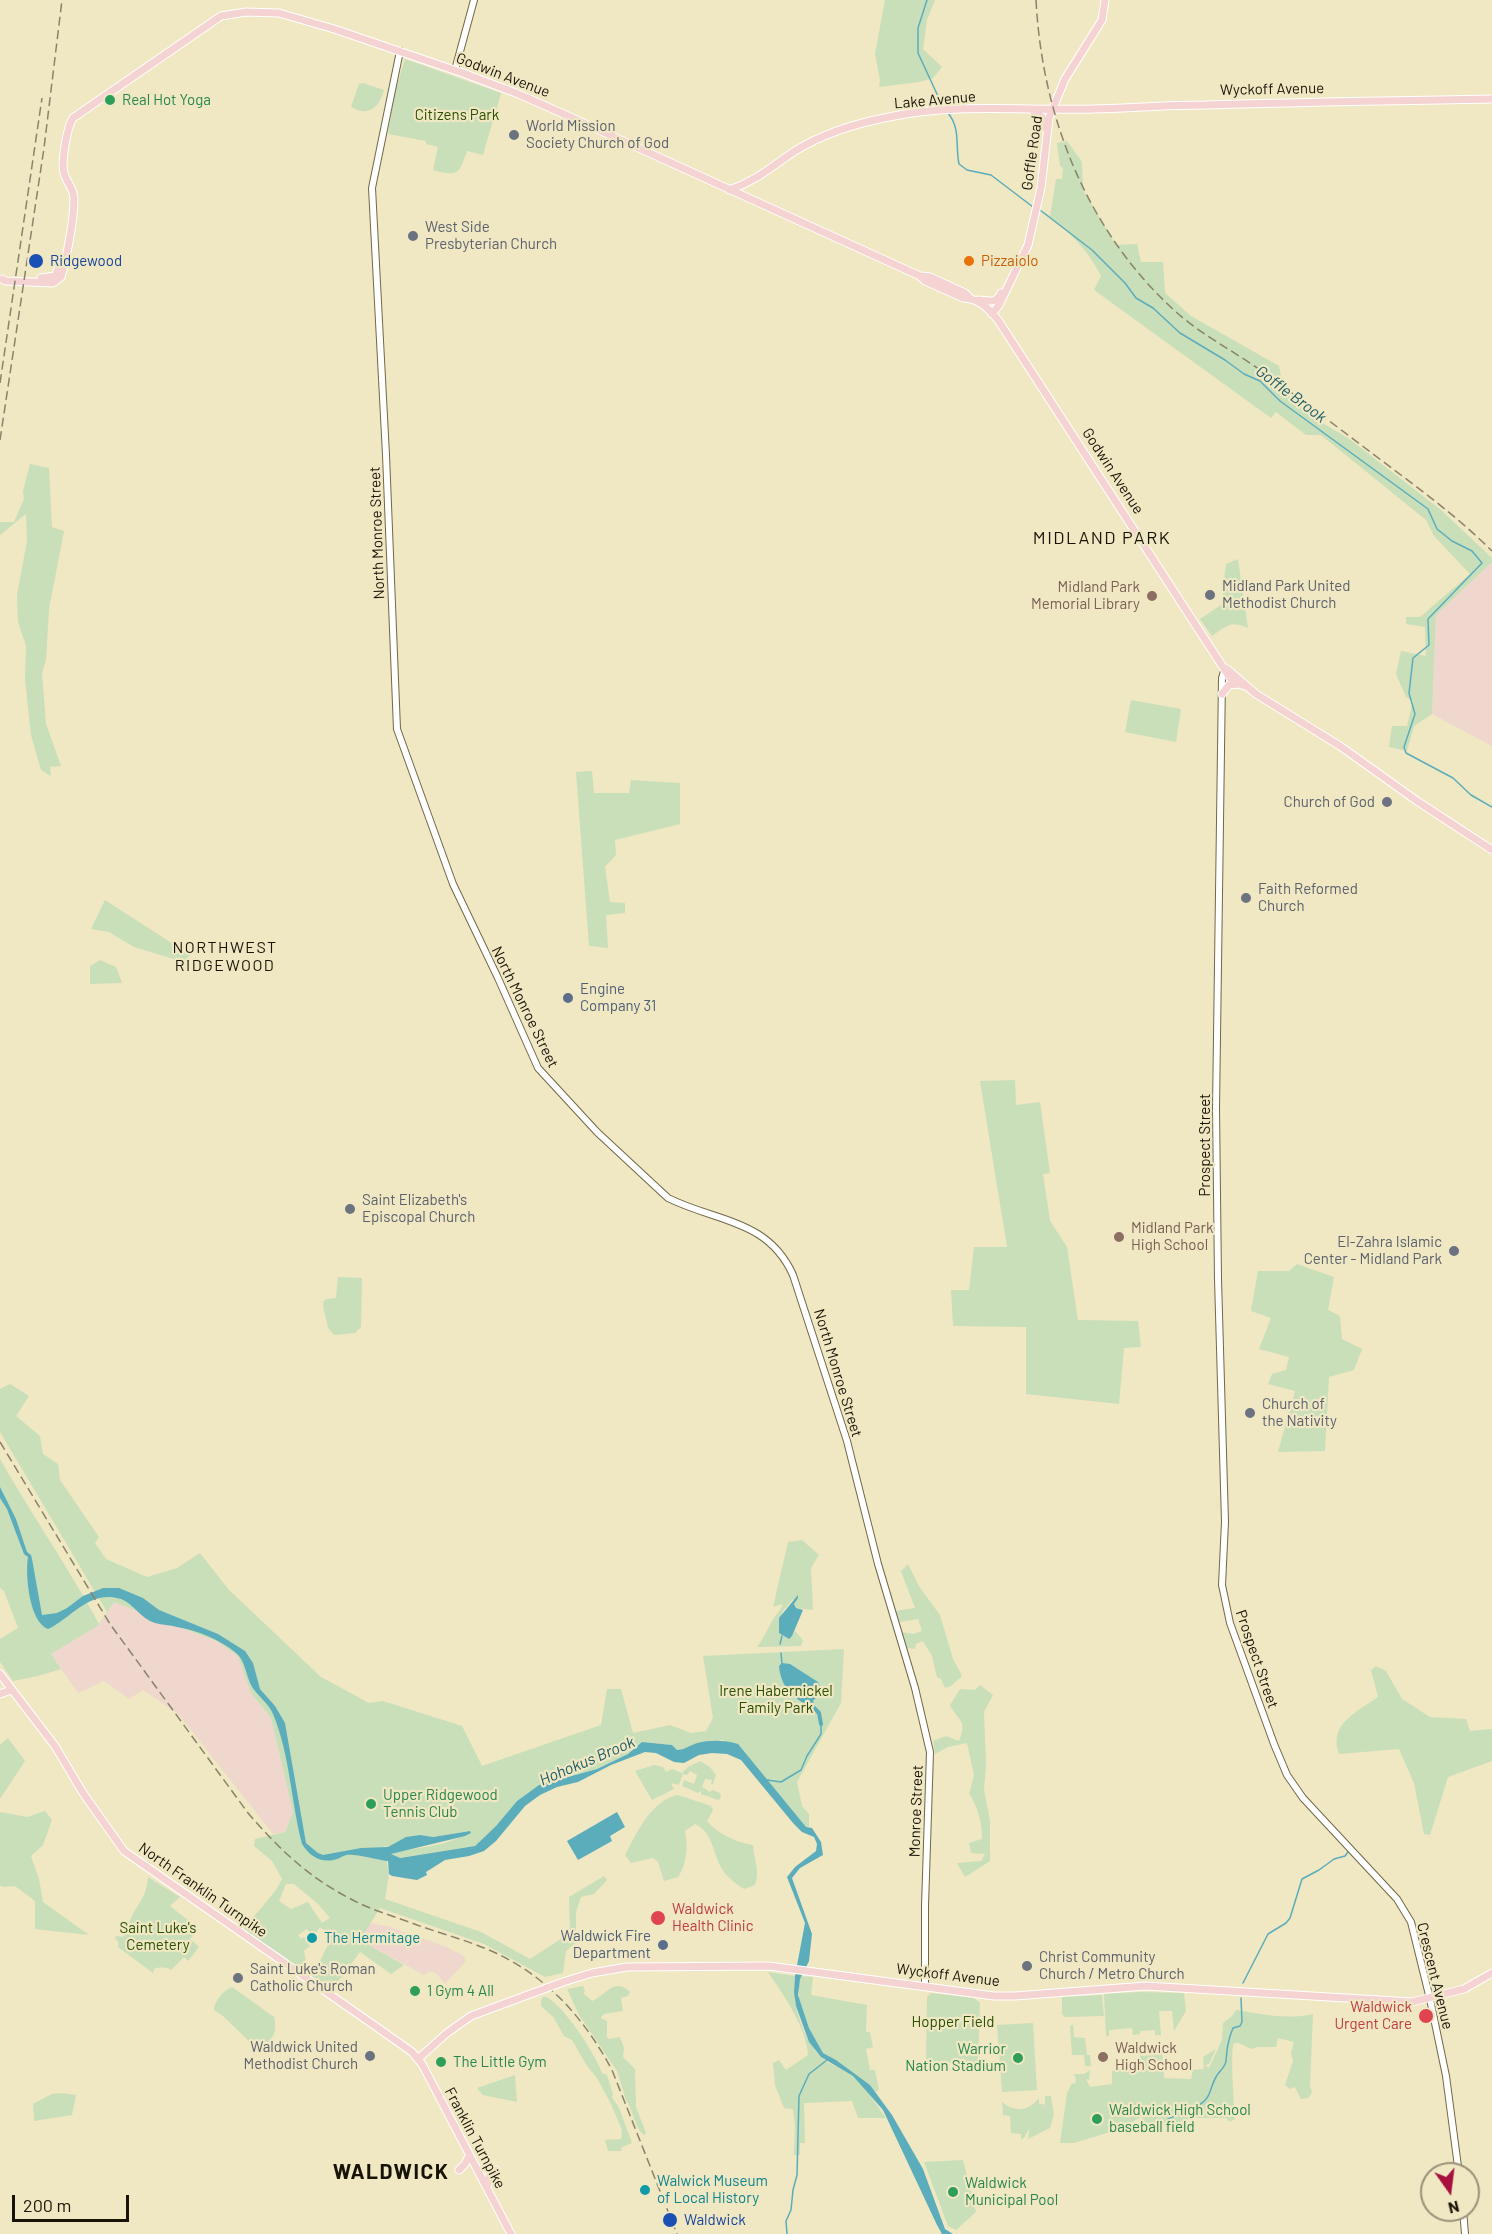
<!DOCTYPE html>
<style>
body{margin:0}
#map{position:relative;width:1492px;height:2234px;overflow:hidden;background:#f0e7c3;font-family:Barlow,sans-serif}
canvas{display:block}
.north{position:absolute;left:1420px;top:2162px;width:60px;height:60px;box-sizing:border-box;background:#f0e7c3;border:2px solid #999278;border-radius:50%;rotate:166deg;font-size:16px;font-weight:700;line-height:24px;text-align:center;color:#171307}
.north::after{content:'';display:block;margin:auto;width:21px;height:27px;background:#a7103f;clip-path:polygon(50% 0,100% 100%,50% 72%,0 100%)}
.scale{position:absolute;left:12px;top:2195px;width:117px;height:27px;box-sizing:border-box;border:3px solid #171307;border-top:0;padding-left:8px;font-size:18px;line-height:21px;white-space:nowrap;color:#171307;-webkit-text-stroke:4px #f0e7c3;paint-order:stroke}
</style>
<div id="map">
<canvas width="1492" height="2234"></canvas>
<div class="north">N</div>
<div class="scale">200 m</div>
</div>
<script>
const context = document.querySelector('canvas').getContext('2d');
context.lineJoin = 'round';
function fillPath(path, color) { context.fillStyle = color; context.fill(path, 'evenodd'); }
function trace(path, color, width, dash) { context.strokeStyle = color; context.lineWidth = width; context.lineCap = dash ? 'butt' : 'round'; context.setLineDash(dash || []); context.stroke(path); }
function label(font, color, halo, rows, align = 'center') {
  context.font = font + ' Barlow,sans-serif'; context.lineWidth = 4.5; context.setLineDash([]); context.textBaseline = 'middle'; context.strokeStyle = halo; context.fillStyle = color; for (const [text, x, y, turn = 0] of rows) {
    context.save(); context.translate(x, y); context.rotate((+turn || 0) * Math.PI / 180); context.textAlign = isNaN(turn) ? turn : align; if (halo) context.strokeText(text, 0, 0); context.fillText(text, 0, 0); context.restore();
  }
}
const industrial = new Path2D(`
 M1492 562V746L1432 714 1436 615Z
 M114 1602 216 1641 238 1656 251 1693 271 1718 293 1812 285 1832 273 1834 179 1715 143 1690 129 1699 104 1681 78 1693 51 1654 99 1625Z
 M370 1923 390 1927 444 1946 464 1956 466 1961 445 1984 436 1973 430 1971 424 1975 360 1940Z`);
const green = new Path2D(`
 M885 0H935L927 20 923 49 942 67 933 78 919 82 879 87 880 80 875 54Z
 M405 59 501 93 483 155 467 151C459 174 458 177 433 170L438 147 426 144V141L388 134 395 92Z
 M363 83 384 90C379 108 369 117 351 107L359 84Z
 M1067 141 1082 162 1083 190 1116 245 1137 244 1141 262H1163L1165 293 1191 316 1279 366 1284 391 1319 421 1348 438 1441 510 1492 558V562L1436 615 1432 714 1414 726 1407 751 1389 747 1392 726H1407L1413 701 1406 697 1396 674 1401 651 1426 656 1425 627 1406 624V617H1420L1470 574 1434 536 1426 520 1321 435H1306L1276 412 1271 418 1094 290 1101 276C1089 251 1067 228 1044 214V212L1050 216 1056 179H1062L1063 168 1060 166 1057 143Z
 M30 464 49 468 52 527 64 531 49 609 46 660 42 673 46 724 61 766 50 767 51 776 41 770 31 735 25 679 26 646 18 622 17 595 27 541 26 514 0 535V522H14L24 499 23 491Z
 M1238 559 1248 628C1230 620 1227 626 1212 636L1200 619 1221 605C1224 591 1224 578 1226 564Z
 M1131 700 1181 709 1176 742 1125 732Z
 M592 771 594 793H629L631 780 680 783V824L615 840 616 855 605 867 610 902 625 903V913L606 915 608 948 589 946 576 772Z
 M105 900 190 955 182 965 177 960 134 947 109 932 91 929Z
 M100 960 116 967 122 983 90 984V966Z
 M1015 1080 1016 1105 1040 1102 1050 1173 1043 1174 1050 1221 1067 1247 1078 1320 1138 1321 1141 1347 1124 1348 1119 1404 1026 1394V1327L953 1326 951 1290H969L974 1247H1007L980 1081Z
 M1297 1264 1334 1277 1328 1310 1340 1316 1342 1339 1362 1349 1354 1370 1329 1377 1325 1451 1278 1452 1295 1391 1268 1384 1272 1374 1286 1370 1289 1357 1259 1349 1271 1318 1251 1311 1258 1271H1289Z
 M338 1277 362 1278 361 1327 355 1333 334 1335 328 1328C327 1318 323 1312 323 1302L326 1299 336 1298Z
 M10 1384 29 1396 16 1416 40 1436 43 1454 58 1464 60 1480 99 1537 95 1543 106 1559 147 1577 177 1568 200 1553 228 1589 321 1677 369 1703 383 1701 462 1726 482 1766 601 1725 607 1689H621L633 1733 670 1725 691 1733 706 1731 713 1718 703 1656 844 1649 841 1703 797 1782 802 1806 809 1814V1828H806L723 1740 694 1744 683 1750H677L672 1745 642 1742 628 1754 597 1769 539 1785 517 1801 496 1826 475 1846 399 1858 391 1854C416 1846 448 1848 469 1831L433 1837 420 1835 395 1843 389 1847 384 1846 389 1874 385 1899 481 1932 530 1959 570 1933 569 1897 604 1876 607 1880 594 1894 581 1897 576 1912V1942L566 1951 563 1973 545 1977 484 1944 380 1908 360 1940 404 1965 391 1974 360 1952 330 1992 242 1931 276 1890 282 1879 272 1861 254 1846 255 1839 285 1832 293 1812 271 1718 251 1693 238 1656 216 1641 114 1602 99 1625 51 1654 61 1669 38 1676 13 1681 0 1662V1639L18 1628 4 1591 0 1588V1459C32 1515 68 1567 99 1624L107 1612 0 1432V1389ZM286 1884H294L318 1904 330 1918 322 1923 308 1902 291 1909 279 1901ZM320 1927 324 1930 331 1941C323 1951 321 1962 314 1971L302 1967 306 1963 304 1951 310 1946 304 1937 301 1939 298 1935 307 1929 310 1933V1937L314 1936Z
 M802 1540 819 1555 811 1568 813 1610 796 1608 793 1599 783 1611 782 1616 779 1618V1633L789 1639 795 1631 803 1640 801 1646 757 1647C764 1638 767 1630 772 1621 776 1615 780 1611 783 1604L773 1607 788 1542Z
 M908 1564 920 1588 940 1615 953 1659 962 1676 951 1686 945 1688 941 1679 937 1677 932 1656 923 1641 916 1644 915 1649 907 1648 902 1632 914 1634 922 1631 918 1619 900 1622 896 1611 915 1608 901 1571Z
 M1376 1666 1386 1671 1402 1699 1430 1717 1466 1719 1470 1731 1492 1729V1761L1448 1777 1430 1835 1424 1834 1414 1783 1399 1749 1339 1754C1328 1724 1357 1712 1378 1697L1371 1670Z
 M980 1685 993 1695 984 1712 986 1764 984 1790 990 1820V1861L965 1877 957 1863 981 1861 985 1854 971 1853 969 1843 982 1839C983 1827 977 1803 969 1794L974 1775 967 1743 948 1747 935 1754 933 1741 946 1736 959 1741C968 1719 958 1722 950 1705L960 1689 975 1690Z
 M8 1738 25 1761 0 1799V1745Z
 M700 1761 710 1767 716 1775 713 1784H711L712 1780 705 1779 702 1787 710 1792 712 1790 720 1793 721 1798 718 1800 701 1794V1791L698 1793 682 1786 684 1780 694 1784 697 1775 690 1771 687 1775 683 1774 679 1785 671 1783 674 1789 652 1800 635 1771 654 1765 663 1767 666 1772 672 1769 682 1773 688 1767Z
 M678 1795 711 1806 713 1810 707 1821C719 1835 736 1842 753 1845 754 1860 760 1871 755 1885L744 1889C736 1884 727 1877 722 1869 713 1854 713 1832 695 1824L685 1831C688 1847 687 1864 678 1877L664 1881 658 1862 653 1858 631 1863 625 1855C637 1833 651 1800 678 1795Z
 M45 1811 52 1820 43 1845 31 1856 39 1879 43 1902 89 1935 35 1929V1901L15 1886 2 1887 0 1885V1812L27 1817Z
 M148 1877 180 1897 170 1906 189 1921 187 1924 196 1931 190 1939 199 1947 188 1961 184 1957 171 1970C167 1967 159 1967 154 1969L153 1973 118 1947 119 1943 115 1938 116 1936 123 1937C127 1930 129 1921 133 1914 142 1898 146 1896 148 1877Z
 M768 1972 795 1976C791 2001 803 2045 826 2061 834 2067 846 2070 854 2077 866 2089 876 2104 886 2118H858L852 2101 804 2103 805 2143H800V2155H794L795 2127 793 2109 784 2108 775 2085 773 2063 779 2060 786 2070 808 2055C807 2028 783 1994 768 1972Z
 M798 1976 813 1977 811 1995 867 2005 866 2032H870L873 2047 866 2049 870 2070H875L879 2090 875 2092 870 2085 836 2060 823 2053 809 2028 799 1999Z
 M583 1986 585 1992 583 1993 592 2001C605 1997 613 1976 630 1992L628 1996 621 1998 623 2011 604 2014 601 2018 607 2021V2037L609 2039 620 2037 624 2048 623 2057 635 2069 636 2107 646 2133 644 2135C634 2127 634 2111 626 2100L617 2071 579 2015 567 1989Z
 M232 1987 274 2017C277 2031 275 2034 267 2044H263L257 2040 251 2043 223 2016 214 2010C214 2002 223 1990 232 1987Z
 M1139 1992 1184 1993 1186 2011 1174 2031 1172 2011H1159L1161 2035H1155V2030L1140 2031V2034L1133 2035 1132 2028 1109 2030V2036H1106L1104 1994Z
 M931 1993 974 1998 980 2003 978 2063 926 2062 927 1997Z
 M1102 1995 1104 2016 1065 2017 1062 2014V1997Z
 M544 1996C563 2003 595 2054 602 2073L607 2075 613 2094 612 2097 619 2108 632 2143 622 2147 621 2151H608L605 2140 621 2139 622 2130 611 2104 597 2078 587 2066 572 2040 564 2036 554 2018 541 2006V2000Z
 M1236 2010C1260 2014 1289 2020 1313 2014L1310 2085 1312 2093 1308 2098 1301 2099 1295 2087 1290 2089 1285 2085 1293 2061 1291 2053 1294 2042 1278 2038 1276 2047H1257L1251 2049 1239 2043H1234C1230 2050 1234 2105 1235 2119L1230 2122 1226 2118H1194L1168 2125 1140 2123 1143 2116 1120 2129 1074 2143H1060L1067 2093 1072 2083 1075 2084 1076 2079 1074 2074H1084L1090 2070 1089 2080 1086 2079 1090 2087 1112 2084V2071L1141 2068 1140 2053 1142 2056 1157 2055V2050L1162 2049 1164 2078 1191 2079 1193 2070 1204 2069 1203 2057 1216 2049 1209 2064 1205 2065 1209 2068 1222 2040 1223 2023 1232 2016Z
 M1033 2023 1037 2090 1002 2092 997 2025Z
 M1073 2025 1074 2037 1085 2038 1087 2055H1090L1091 2066H1085L1084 2055H1072L1070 2026Z
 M515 2075 517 2102 483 2095 477 2088Z
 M62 2093 76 2095 72 2115 34 2121 33 2104 52 2094Z
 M1045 2096H1051L1054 2115 1050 2128 1028 2139 1029 2130H1028L1024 2138 1021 2139V2134L1011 2133 1010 2116 1003 2115 1002 2102C1015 2113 1029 2111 1039 2098V2104H1044L1045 2108Z
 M963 2160 976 2212 956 2230 948 2226 924 2162Z`);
const water = new Path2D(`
 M0 1487 16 1519 27 1552 31 1555 32 1559 42 1615 57 1613 67 1608 83 1596 103 1588H119L143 1598 159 1610 218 1634 245 1651 253 1663 260 1689 275 1706 285 1723 306 1843 318 1853 323 1855 361 1848 388 1847 406 1837 420 1835 433 1837 470 1831 471 1833 465 1836 391 1854 400 1858 475 1846 496 1826 517 1801 539 1785 597 1769 628 1754 642 1742 672 1745 677 1750C685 1750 690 1745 697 1743 711 1740 724 1740 738 1744L806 1827 812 1828 821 1842 823 1855 800 1868 792 1878 812 1934 809 1961 800 1979 798 1995 809 2028 823 2053 836 2060 870 2085 892 2115 923 2169 945 2229 953 2234H942L937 2225 883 2110 853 2076 821 2057 809 2042 796 2006 794 1992 795 1976 805 1923 787 1877 795 1867 816 1851 817 1844 814 1837 802 1832 793 1823 741 1760 727 1754 712 1753 699 1755 684 1763 674 1762 656 1753 645 1752 611 1765 578 1782 557 1787 540 1795 525 1806 496 1841 484 1851 469 1856 445 1860 426 1872 427 1875 417 1880 392 1876 389 1874 388 1861C379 1860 353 1853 346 1855 345 1855 338 1859 337 1859 322 1864 310 1857 302 1844 291 1801 290 1755 273 1714 268 1702 257 1696 251 1685 246 1675 245 1660 236 1653 221 1640 196 1630 177 1627 170 1625 162 1625 155 1623 141 1619 134 1604 121 1599 89 1589 72 1618 48 1629 29 1622 25 1574 28 1557L24 1554 7 1509 0 1498Z
 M798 1595V1598L794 1604 796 1608 803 1610 792 1636 789 1639 779 1633V1618Z
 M782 1663 790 1664 818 1682 822 1691 813 1701 815 1706 812 1708C794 1698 781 1689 779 1666Z
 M617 1812 625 1827 610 1836 612 1841 578 1860 567 1841Z`);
const stream = new Path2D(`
 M927 0 918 28V53L943 107
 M948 113C961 129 955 145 959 164L967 170 991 175 1033 207
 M1040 210 1092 250 1125 283 1136 298 1153 308 1180 333 1225 360 1244 374 1260 381 1280 401 1428 509 1437 529 1452 541 1472 551 1482 563 1428 619 1429 645 1413 658 1409 693 1415 714 1404 747 1406 753 1453 778 1471 795 1492 807
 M780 1644 782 1636
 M781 1653 782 1664
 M767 1780 781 1782 801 1770 807 1756 821 1734V1724
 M1243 1983 1268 1934 1286 1923 1290 1918 1302 1879 1319 1870 1334 1859 1345 1856 1348 1852
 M1199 2105C1211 2099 1210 2087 1216 2077 1219 2071 1225 2068 1226 2061 1227 2048 1228 2040 1233 2028L1240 2026 1242 2022 1241 1998
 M1168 2119 1191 2108
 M787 2234 786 2221 791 2210 793 2190 797 2175 799 2096 809 2074 827 2060`);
const canal = new Path2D(`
 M813 1707 819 1713 821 1724`);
const secondary = new Path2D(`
 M400 51 372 188 386 455 397 729 453 884 498 978 538 1068 597 1132 668 1198C716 1222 768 1219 793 1275L847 1441 878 1564 915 1688 930 1752 925 1906V1987
 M455 70 474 0
 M1225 668 1222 678 1216 1108 1218 1279 1225 1522 1222 1585 1230 1623 1274 1744 1287 1775 1303 1798 1397 1899 1411 1922 1430 1999 1446 2076 1459 2174
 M1463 2210 1465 2234`);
const primary = new Path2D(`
 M1030 109 1042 117 1046 129
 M729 190C757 181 772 166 795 151 822 134 858 123 889 117 955 103 1025 111 1093 109 1130 108 1168 105 1206 105 1301 102 1397 101 1492 99
 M920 276 925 281 963 298C979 298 989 309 998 320L1230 678 1239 684 1248 687
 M41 278 55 276 59 267
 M2 279 6 281 53 283 61 277C67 257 74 219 74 199 74 188 66 182 64 173 61 162 67 127 73 118L221 16 246 12 279 13 334 29 460 72 516 93 566 115 920 276 930 277 965 293 970 298
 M978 300C990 300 995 305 1001 293
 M992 314 999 305 1028 245 1041 188 1049 118 1065 79 1102 20 1105 0
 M1227 669 1256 694 1340 746 1417 801 1492 850
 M1222 694 1229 685 1239 684
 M0 1674 55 1746 83 1793 124 1851 378 2028 412 2052 422 2064 511 2234
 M0 1694 11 1690
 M563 1982 592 1973 627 1967 769 1966 994 1996H1015L1146 1986 1412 2002 1464 1989 1492 1973
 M418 2059 447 2033 471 2016 533 1993
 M459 2170 465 2164 469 2156
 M487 2187 489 2176 496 2170`);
const rail = new Path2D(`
 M1036 0C1042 117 1087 231 1175 311 1200 334 1232 350 1260 370 1298 397 1336 426 1373 454 1414 485 1456 515 1492 551
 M0 383 42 98
 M0 440 44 148 62 0
 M0 1442 110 1624 248 1813C277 1847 308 1877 349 1898 370 1910 394 1916 417 1925 448 1936 482 1944 511 1961 556 1986 588 2025 612 2070L677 2234`);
const primaryBridge = new Path2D(`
 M533 1993 563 1982`);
const markers = [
 [110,100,6,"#2e9e5b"],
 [514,135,6,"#6b7280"],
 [413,236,6,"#6b7280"],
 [36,261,8,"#1a4fb4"],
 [969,261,6,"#e8710a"],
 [1210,595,6,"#6b7280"],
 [1152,596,6,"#8d6e63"],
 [1387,802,6,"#6b7280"],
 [1246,898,6,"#6b7280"],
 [568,998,6,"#5c6f8a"],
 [350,1209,6,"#6b7280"],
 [1119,1237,6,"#8d6e63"],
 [1454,1251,6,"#6b7280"],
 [1250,1413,6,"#6b7280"],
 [371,1804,6,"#2e9e5b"],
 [658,1918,8,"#e0444e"],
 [312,1938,6,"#0f9aa8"],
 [663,1945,6,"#5c6f8a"],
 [1027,1966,6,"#6b7280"],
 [238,1978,6,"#6b7280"],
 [415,1991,6,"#2e9e5b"],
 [1426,2016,8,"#e0444e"],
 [370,2056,6,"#6b7280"],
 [1103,2057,6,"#8d6e63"],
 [1018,2058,6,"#2e9e5b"],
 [441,2062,6,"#2e9e5b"],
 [1097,2119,6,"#2e9e5b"],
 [645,2190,6,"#0f9aa8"],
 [953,2192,6,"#2e9e5b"],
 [670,2220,8,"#1a4fb4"]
];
const streetNames = [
 ["Godwin Avenue",503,75,21],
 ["Wyckoff Avenue",1272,89,-1],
 ["Lake Avenue",935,100,-5],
 ["Goffle Road",1032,153,-82],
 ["Godwin Avenue",1113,471,57],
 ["North Monroe Street",377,533,-92],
 ["North Monroe Street",525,1007,64],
 ["Prospect Street",1205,1145,-90],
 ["North Monroe Street",838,1373,73],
 ["Prospect Street",1257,1659,71],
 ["Monroe Street",916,1811,-88],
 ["North Franklin Turnpike",203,1890,35],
 ["Wyckoff Avenue",948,1975,7],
 ["Crescent Avenue",1435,1976,76],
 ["Franklin Turnpike",475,2138,62]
];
const leisureNames = [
 ["Real Hot Yoga",122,100],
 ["Upper Ridgewood",383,1795],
 ["Tennis Club",383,1812],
 ["1 Gym 4 All",427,1991],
 ["Warrior",1006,2049,"right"],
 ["Nation Stadium",1006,2066,"right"],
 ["The Little Gym",453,2062],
 ["Waldwick High School",1109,2110],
 ["baseball field",1109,2127],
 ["Waldwick",965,2183],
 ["Municipal Pool",965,2200]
];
const parkNames = [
 ["Citizens Park",457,115],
 ["Irene Habernickel",776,1691],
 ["Family Park",776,1708],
 ["Saint Luke's",158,1928],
 ["Cemetery",158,1945],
 ["Hopper Field",953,2022]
];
const worshipNames = [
 ["World Mission",526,126],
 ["Society Church of God",526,143],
 ["West Side",425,227],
 ["Presbyterian Church",425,244],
 ["Midland Park United",1222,586],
 ["Methodist Church",1222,603],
 ["Church of God",1375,802,"right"],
 ["Faith Reformed",1258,889],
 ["Church",1258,906],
 ["Saint Elizabeth's",362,1200],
 ["Episcopal Church",362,1217],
 ["El-Zahra Islamic",1442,1242,"right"],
 ["Center - Midland Park",1442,1259,"right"],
 ["Church of",1262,1404],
 ["the Nativity",1262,1421],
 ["Christ Community",1039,1957],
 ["Church / Metro Church",1039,1974],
 ["Saint Luke's Roman",250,1969],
 ["Catholic Church",250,1986],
 ["Waldwick United",358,2047,"right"],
 ["Methodist Church",358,2064,"right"]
];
const transitNames = [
 ["Ridgewood",50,261],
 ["Waldwick",684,2220]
];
const foodNames = [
 ["Pizzaiolo",981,261]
];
const educationNames = [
 ["Midland Park",1140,587,"right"],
 ["Memorial Library",1140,604,"right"],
 ["Midland Park",1131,1228],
 ["High School",1131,1245],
 ["Waldwick",1115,2048],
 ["High School",1115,2065]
];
const serviceNames = [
 ["Engine",580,989],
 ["Company 31",580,1006],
 ["Waldwick Fire",651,1936,"right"],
 ["Department",651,1953,"right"]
];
const healthNames = [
 ["Waldwick",672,1909],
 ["Health Clinic",672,1926],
 ["Waldwick",1412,2007,"right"],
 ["Urgent Care",1412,2024,"right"]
];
const cultureNames = [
 ["The Hermitage",324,1938],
 ["Walwick Museum",657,2181],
 ["of Local History",657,2198]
];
const waterNames = [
 ["Goffle Brook",1291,394,37],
 ["Hohokus Brook",587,1761,-23]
];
const neighbourhoodNames = [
 ["NORTHWEST",225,948],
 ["RIDGEWOOD",225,966]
];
const quarterNames = [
 ["MIDLAND PARK",1102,538]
];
const districtNames = [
 ["WALDWICK",391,2172]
];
fillPath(industrial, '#efd7cd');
fillPath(green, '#c8dfba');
fillPath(water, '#5cadbc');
trace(stream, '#5cadbc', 1.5);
trace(canal, '#5cadbc', 4);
trace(secondary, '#706848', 8);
trace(primary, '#fff', 9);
trace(secondary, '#fff', 6);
trace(primary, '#f5d3d3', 7);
trace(rail, '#89836a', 1.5, [9, 4.5]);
trace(primaryBridge, '#fff', 9, []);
trace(primaryBridge, '#f5d3d3', 7);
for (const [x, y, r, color] of markers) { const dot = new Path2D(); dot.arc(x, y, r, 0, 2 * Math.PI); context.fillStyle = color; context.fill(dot); trace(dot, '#f0e7c3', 2); }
label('15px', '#171307', '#f0e7c3', streetNames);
label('15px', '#27864d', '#f0e7c3', leisureNames, 'left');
label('15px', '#294f00', '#f0e7c3', parkNames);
label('15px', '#5b616d', '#f0e7c3', worshipNames, 'left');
label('15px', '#164399', '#f0e7c3', transitNames, 'left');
label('15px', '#c56008', '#f0e7c3', foodNames, 'left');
label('15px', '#785e54', '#f0e7c3', educationNames, 'left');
label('15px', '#4e5e75', '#f0e7c3', serviceNames, 'left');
label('15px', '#be3a42', '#f0e7c3', healthNames, 'left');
label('15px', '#0d838f', '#f0e7c3', cultureNames, 'left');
label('italic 16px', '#175b66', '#f0e7c3', waterNames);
context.letterSpacing = '1.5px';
label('16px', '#171307', '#f0e7c3', neighbourhoodNames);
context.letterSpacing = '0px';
context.letterSpacing = '1.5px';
label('18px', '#171307', '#f0e7c3', quarterNames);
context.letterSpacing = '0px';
context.letterSpacing = '1.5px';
label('bold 21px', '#171307', '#f0e7c3', districtNames);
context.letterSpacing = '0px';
</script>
